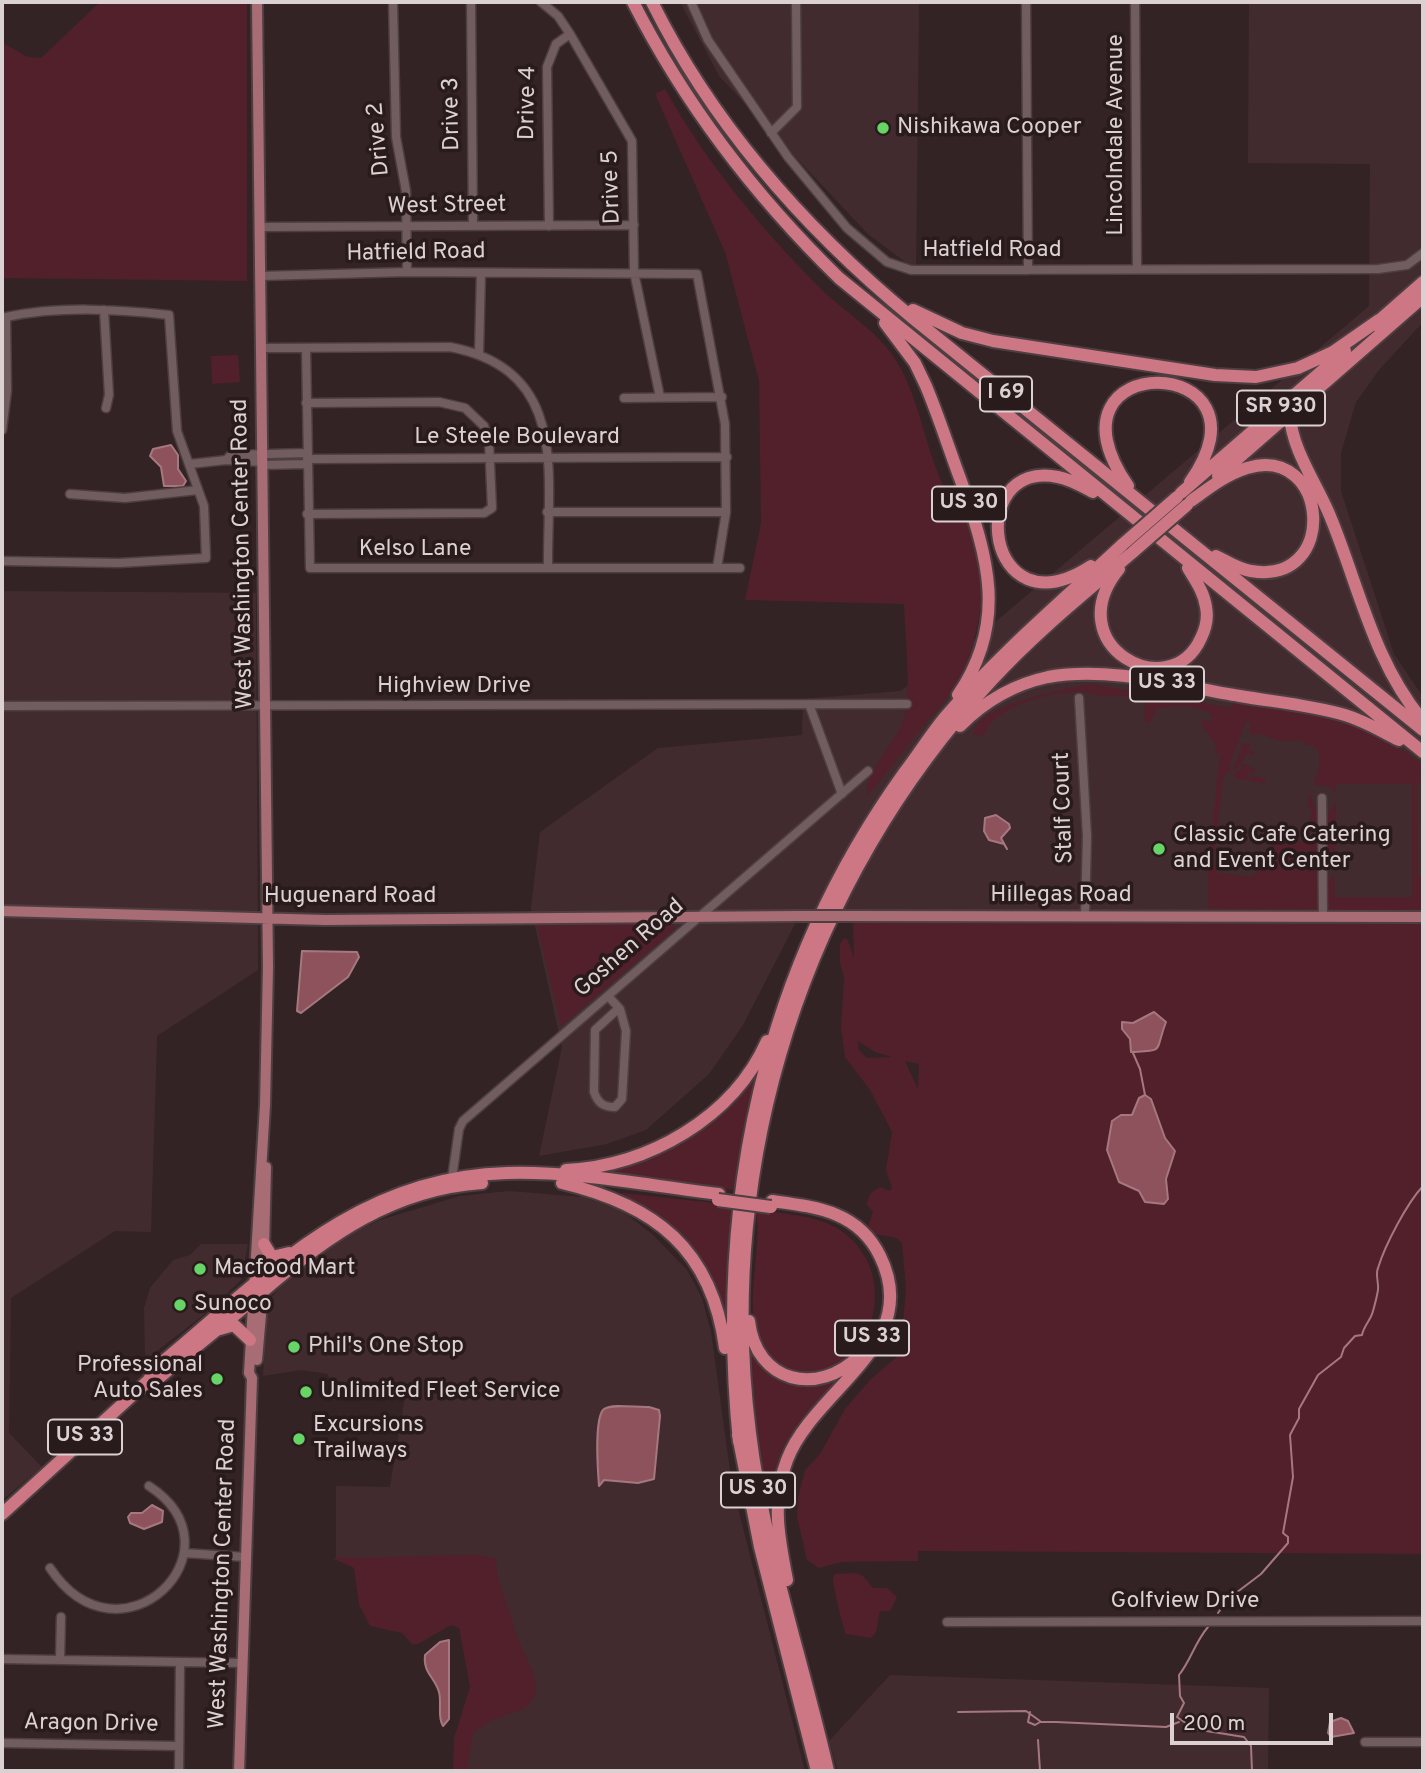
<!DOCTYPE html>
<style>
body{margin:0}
#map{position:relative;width:1425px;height:1773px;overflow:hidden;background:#332325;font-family:Overpass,sans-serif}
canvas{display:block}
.frame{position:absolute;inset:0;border:4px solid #dcd1d2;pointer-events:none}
.scale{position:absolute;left:1170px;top:1713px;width:163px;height:32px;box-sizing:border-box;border:4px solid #dcd1d2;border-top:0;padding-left:9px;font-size:21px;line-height:24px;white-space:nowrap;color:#dcd1d2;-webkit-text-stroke:5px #291a1c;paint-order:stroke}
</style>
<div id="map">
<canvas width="1425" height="1773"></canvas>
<div class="frame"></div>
<div class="scale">200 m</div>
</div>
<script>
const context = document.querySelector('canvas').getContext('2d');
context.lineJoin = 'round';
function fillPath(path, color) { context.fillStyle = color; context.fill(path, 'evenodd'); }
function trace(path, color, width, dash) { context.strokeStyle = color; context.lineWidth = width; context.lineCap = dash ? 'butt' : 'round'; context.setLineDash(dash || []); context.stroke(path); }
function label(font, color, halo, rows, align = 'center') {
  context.font = font + ' Overpass,sans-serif'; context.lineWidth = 7; context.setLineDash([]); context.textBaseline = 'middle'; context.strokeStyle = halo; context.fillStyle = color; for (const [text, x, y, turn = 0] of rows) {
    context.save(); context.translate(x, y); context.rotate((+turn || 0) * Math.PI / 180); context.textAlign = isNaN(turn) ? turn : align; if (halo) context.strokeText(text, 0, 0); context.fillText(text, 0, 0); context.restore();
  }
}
const built = new Path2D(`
 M680 2H919L916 270 868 234 719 76Z
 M1249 2H1423V322L1379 370 1356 402 1341 453V491L1394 654 1423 697V924L797 920 743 1025 709 1074 646 1130 607 1144 539 1156 562 1047 531 908 540 832 658 748 802 735 803 699 900 691 955 656 1369 306 1370 164 1248 163Z
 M2 591 256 593 258 970 157 1036 151 1232 115 1231 11 1298 9 1433 42 1467 2 1500Z
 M509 1191 583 1197 622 1211 652 1234 687 1270 702 1298 711 1332 732 1485 805 1771H460L491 1562 336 1559V1486L390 1487 406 1390 333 1400 328 1374 301 1370 263 1376 268 1302 280 1287 309 1262 350 1234 380 1220 460 1196Z
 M201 1244H248L241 1280 211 1309 157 1351 148 1363 145 1353 144 1308 150 1288 173 1260 190 1255Z
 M890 1675 1269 1688 1268 1771H838L829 1741Z`);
const green = new Path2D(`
 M100 2H247V281L2 278 3 43 28 57 41 58Z
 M665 89C706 162 758 225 817 285 842 311 878 330 897 362 921 402 925 450 946 491 950 498 959 503 963 510 989 561 986 625 961 675 951 697 932 715 917 734 900 755 885 776 867 796 866 765 899 743 905 713 911 681 905 637 904 604L745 600 761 523 759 381 725 252 655 94Z
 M238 355 240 382 212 384 211 356Z
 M1091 684 1231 708 1233 700C1312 712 1358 713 1423 765V783L1419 782 1417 786 1418 876H1423V911H1335L1327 909 1326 882 1334 875 1335 897H1412V784H1336V792L1326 785 1316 786 1314 783C1319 771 1323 755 1314 745H1304L1303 740 1281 741 1256 733 1253 736 1249 731 1251 723 1246 721 1228 769 1233 770 1243 743 1251 744 1237 768 1225 774 1223 779 1213 865 1218 866 1217 873 1252 877 1259 869H1267L1273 841 1316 842 1319 848V908L1316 911H1213L1208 906V866L1220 754 1216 753 1215 743 1203 727 1202 719 1212 722 1211 714C1198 705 1172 705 1156 709L1150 724 1144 720 1145 703 1141 698C1128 695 1116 696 1103 696 1096 696 1089 692 1082 692 1052 691 993 706 983 736L973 734C977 705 1066 688 1091 684Z
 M1248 748 1254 752 1253 755 1247 753 1242 763 1259 771 1250 768 1256 773 1249 772 1246 777 1251 778V775L1266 779 1265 783 1234 778 1235 772 1243 767 1240 765Z
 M1311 791C1309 806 1327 816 1315 832L1305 833 1308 830 1312 809 1307 807Z
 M1336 802 1335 868H1331L1326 863V816Z
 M926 920 1423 924V1554L918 1551V1561H914L842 1562 819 1568 807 1560 797 1516 798 1497 805 1470 820 1454 845 1409 870 1380 900 1354 906 1290 902 1243 896 1238 875 1234 868 1226 873 1212 866 1204 871 1193 880 1187 890 1191 892 1188 886 1170 892 1132 870 1090 845 1057 841 1027 844 977 840 963V944L844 938 848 940 854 958 853 922ZM858 1041 875 1052 892 1057 867 1058 859 1050ZM905 1061 919 1064 918 1089Z
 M536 921H671L675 929 561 1026Z
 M759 1067 735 1190 592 1173 664 1147Z
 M622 1193 733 1205 727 1329 712 1287 638 1205 620 1195Z
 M756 1209C779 1214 807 1214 829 1224 918 1267 863 1401 789 1370 779 1366 766 1356 761 1346 742 1302 763 1254 756 1209Z
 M749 1340C764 1388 810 1391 849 1371 797 1426 762 1467 776 1547L757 1446Z
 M479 1555 496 1558 497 1574 518 1639 533 1672 536 1688 533 1699 526 1708 490 1721 473 1733 467 1771H453L454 1738 470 1687 459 1628 451 1625 418 1644H412L402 1633 370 1626 359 1605 354 1568 332 1558Z
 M856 1573 863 1576 873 1588H887L897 1597 890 1611H880L876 1632 871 1638 846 1634C843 1628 832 1583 833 1578L835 1574Z`);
const water = new Path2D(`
 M171 445 178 455V469L186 481 183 486H164L161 467 150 456 153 449Z
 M996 815 1009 824 1010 828 1001 838 1007 849 1004 844 989 840 984 831 985 818Z
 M302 951 357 952 359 957 348 977 301 1013 297 1011Z
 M1154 1012 1166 1022C1154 1053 1166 1050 1131 1052L1130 1039 1122 1029V1022L1133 1023Z
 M1145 1095 1151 1099 1165 1138 1175 1151 1166 1179 1168 1199 1164 1204 1145 1202 1139 1191 1119 1182 1107 1150 1112 1121 1121 1115H1132L1139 1098Z
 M649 1407 659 1410 660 1416 654 1479 638 1483 604 1480 599 1486C598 1473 594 1417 604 1409 613 1403 638 1408 649 1407Z
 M152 1505 163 1511 162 1522 144 1529 130 1523 128 1517 131 1513H142Z
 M449 1640V1719L443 1726C437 1717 442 1703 439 1692 434 1676 423 1673 425 1655L440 1642Z
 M1341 1718 1348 1721 1354 1733 1331 1737 1328 1733 1330 1722Z`);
const stream = new Path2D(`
 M1133 1053 1140 1069 1145 1095
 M1218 1613 1228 1599 1261 1574 1288 1543V1537L1283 1533 1293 1477 1290 1435 1299 1418V1409L1318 1375 1341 1357 1344 1348 1355 1336 1362 1335C1364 1325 1371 1320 1373 1311 1375 1304 1377 1296 1378 1290 1379 1282 1375 1275 1378 1268 1385 1245 1407 1203 1423 1186
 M1208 1627C1195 1642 1191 1660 1179 1675L1180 1696 1184 1703 1177 1717 1194 1729 1244 1737 1251 1746 1252 1771
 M958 1712 1026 1711 1040 1721
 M1030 1712 1028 1722 1035 1725 1040 1722H1056L1166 1727 1179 1722
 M1038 1740 1040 1771`);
const minor = new Path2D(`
 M393 2 396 137 406 191 407 272
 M471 2 473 225
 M541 2 558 16 570 34 632 141 634 272 660 397
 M691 2 708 40 788 157 847 228 887 262 911 270 1378 269 1407 265 1423 253
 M1026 2 1028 270
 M1135 2 1137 269
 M771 133 797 107 796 2
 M549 226 547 67 556 44 570 34
 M260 227 634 225
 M261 276 407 272 697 274 725 424 726 512 717 568
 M104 310 109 395 106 408
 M263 348 450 347C570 370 547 474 548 568
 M306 349 310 568H740
 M479 353 481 273
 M624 398 722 397
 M306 403 439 402 465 408 484 426 489 442 492 508 484 513 307 514
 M2 430 7 391 6 317C59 306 115 309 169 315L177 431 204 506 206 558 119 563 2 561
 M307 459 727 457
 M226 460 231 455 307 453
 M190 464 226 460 263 462
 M263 465 307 464
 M70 494 125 498 198 490
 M547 512H726
 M1079 698 1087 836 1085 916
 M809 704 842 794
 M2 706 907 704
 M1322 798 1323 917
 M608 996 619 1008 620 1009 626 1031 622 1099 615 1107C603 1107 598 1103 594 1092L595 1030 619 1008
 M452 1178 459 1129 463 1121 868 771
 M184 1553 246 1557
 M50 1568C120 1673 247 1550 149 1486
 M947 1622 1423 1621
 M2 1659 243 1663
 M60 1660 61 1617
 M1365 1742H1423
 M2 1743 179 1746
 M179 1771 180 1662`);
const major = new Path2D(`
 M2 911 325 920 798 916
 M846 916 1423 917
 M257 1360 263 1292 266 1167
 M239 1771 252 1378 249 1373 265 1105 268 967 257 2`);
const highway = new Path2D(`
 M633 2C686 106 756 197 839 278L1423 752
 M652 2C714 127 806 230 914 319L1423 730
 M913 310 962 333 993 341 1215 375 1256 377 1298 368 1333 352 1379 320
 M885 323 915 363 926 386C939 417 949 449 961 481 988 557 1008 622 958 695
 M1374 325 1423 282
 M1290 416C1292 450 1317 484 1330 516 1359 586 1373 661 1423 721
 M1218 476 1423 297
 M1128 486C1032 346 1283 352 1190 482
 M1181 493 1345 351
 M1191 501C1209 488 1225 475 1247 468 1329 443 1340 586 1251 571 1238 569 1228 562 1216 556
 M1091 566C984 636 964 458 1058 477 1070 479 1082 486 1093 492
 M1119 569C1057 645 1170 707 1201 638 1206 628 1208 617 1206 607 1204 592 1195 580 1188 568
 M960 726C984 702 1015 684 1048 677 1110 666 1179 686 1240 696 1275 702 1311 705 1345 715 1365 721 1381 731 1399 740
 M566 1170C648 1166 733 1118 767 1041
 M562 1183C655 1205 712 1249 725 1348
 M772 1201C816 1207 858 1211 880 1256 924 1345 814 1389 787 1460 771 1501 779 1539 787 1580
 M264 1244 272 1257 289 1253
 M749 1321C756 1383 818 1397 859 1356
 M220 1329 234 1325 250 1340
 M149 1380 160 1377C193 1348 229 1321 262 1292 327 1236 393 1189 482 1183
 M738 1435 760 1547 817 1771
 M739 1442C715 1202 762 971 904 773 918 755 930 735 945 717 999 654 1062 601 1123 544
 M2 1514 149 1380 154 1369C264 1278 354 1177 507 1173 577 1171 650 1186 719 1194
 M828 1771C802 1658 764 1548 750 1433 715 1160 805 882 992 680 1035 633 1085 593 1133 552`);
const majorBridge = new Path2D(`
 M798 916H846`);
const highwayBridge = new Path2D(`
 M1123 544 1177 497
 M1133 552 1187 505
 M718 1200 771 1207`);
const markers = [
 [883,128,7,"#66d467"],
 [1159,849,7,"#66d467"],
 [200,1269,7,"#66d467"],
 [180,1305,7,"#66d467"],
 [294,1347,7,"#66d467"],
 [217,1379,7,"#66d467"],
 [306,1392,7,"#66d467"],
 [299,1439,7,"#66d467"]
];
const shields = [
 [1006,394,52],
 [1281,408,88],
 [969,504,74],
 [1167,684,74],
 [872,1338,74],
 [85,1437,74],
 [758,1490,74]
];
const shieldNames = [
 ["I 69",1006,394],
 ["SR 930",1281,408],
 ["US 30",969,504],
 ["US 33",1167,684],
 ["US 33",872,1338],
 ["US 33",85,1437],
 ["US 30",758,1490]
];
const streetNames = [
 ["Drive 4",529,103,-89],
 ["Drive 3",453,114,-91],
 ["Lincolndale Avenue",1117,135,-90],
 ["Drive 2",380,139,-95],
 ["Drive 5",613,187,-92],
 ["West Street",447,207,-1],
 ["Hatfield Road",992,251],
 ["Hatfield Road",416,254,-1],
 ["Le Steele Boulevard",517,438],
 ["Kelso Lane",415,550],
 ["West Washington Center Road",244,554,-91],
 ["Highview Drive",454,687],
 ["Stalf Court",1065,808,-92],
 ["Hillegas Road",1061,896],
 ["Huguenard Road",350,897],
 ["Goshen Road",630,949,-41],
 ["West Washington Center Road",224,1574,-88],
 ["Golfview Drive",1185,1602],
 ["Aragon Drive",91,1725,1]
];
const poiNames = [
 ["Nishikawa Cooper",897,128],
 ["Classic Cafe Catering",1173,836],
 ["and Event Center",1173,862],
 ["Macfood Mart",214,1269],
 ["Sunoco",194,1305],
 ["Phil's One Stop",308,1347],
 ["Professional",203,1366,"right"],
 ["Auto Sales",203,1392,"right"],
 ["Unlimited Fleet Service",320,1392],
 ["Excursions",313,1426],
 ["Trailways",313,1452]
];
fillPath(built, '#422b2e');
fillPath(green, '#51202a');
fillPath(water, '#8d525c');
trace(water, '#a5787f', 2);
trace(stream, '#a5787f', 2);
trace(minor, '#4d3f41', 11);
trace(major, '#4d3f41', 14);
trace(highway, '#4d3f41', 16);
trace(minor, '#715d5f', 8);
trace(major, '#a86c75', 10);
trace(highway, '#cd7684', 12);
trace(majorBridge, '#4d3f41', 14, []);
trace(highwayBridge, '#4d3f41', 16, []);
trace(majorBridge, '#a86c75', 10);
trace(highwayBridge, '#cd7684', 12);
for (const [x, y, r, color] of markers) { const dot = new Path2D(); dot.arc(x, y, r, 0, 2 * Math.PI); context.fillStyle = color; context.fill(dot); trace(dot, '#291a1c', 2.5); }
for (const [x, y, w] of shields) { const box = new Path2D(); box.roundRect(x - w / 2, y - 17.5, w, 35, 5); context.fillStyle = '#291a1c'; context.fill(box); trace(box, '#dcd1d2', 2); }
label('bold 21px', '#dcd1d2', null, shieldNames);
label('23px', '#dcd1d2', '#291a1c', streetNames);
label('23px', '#dcd1d2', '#291a1c', poiNames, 'left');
</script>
